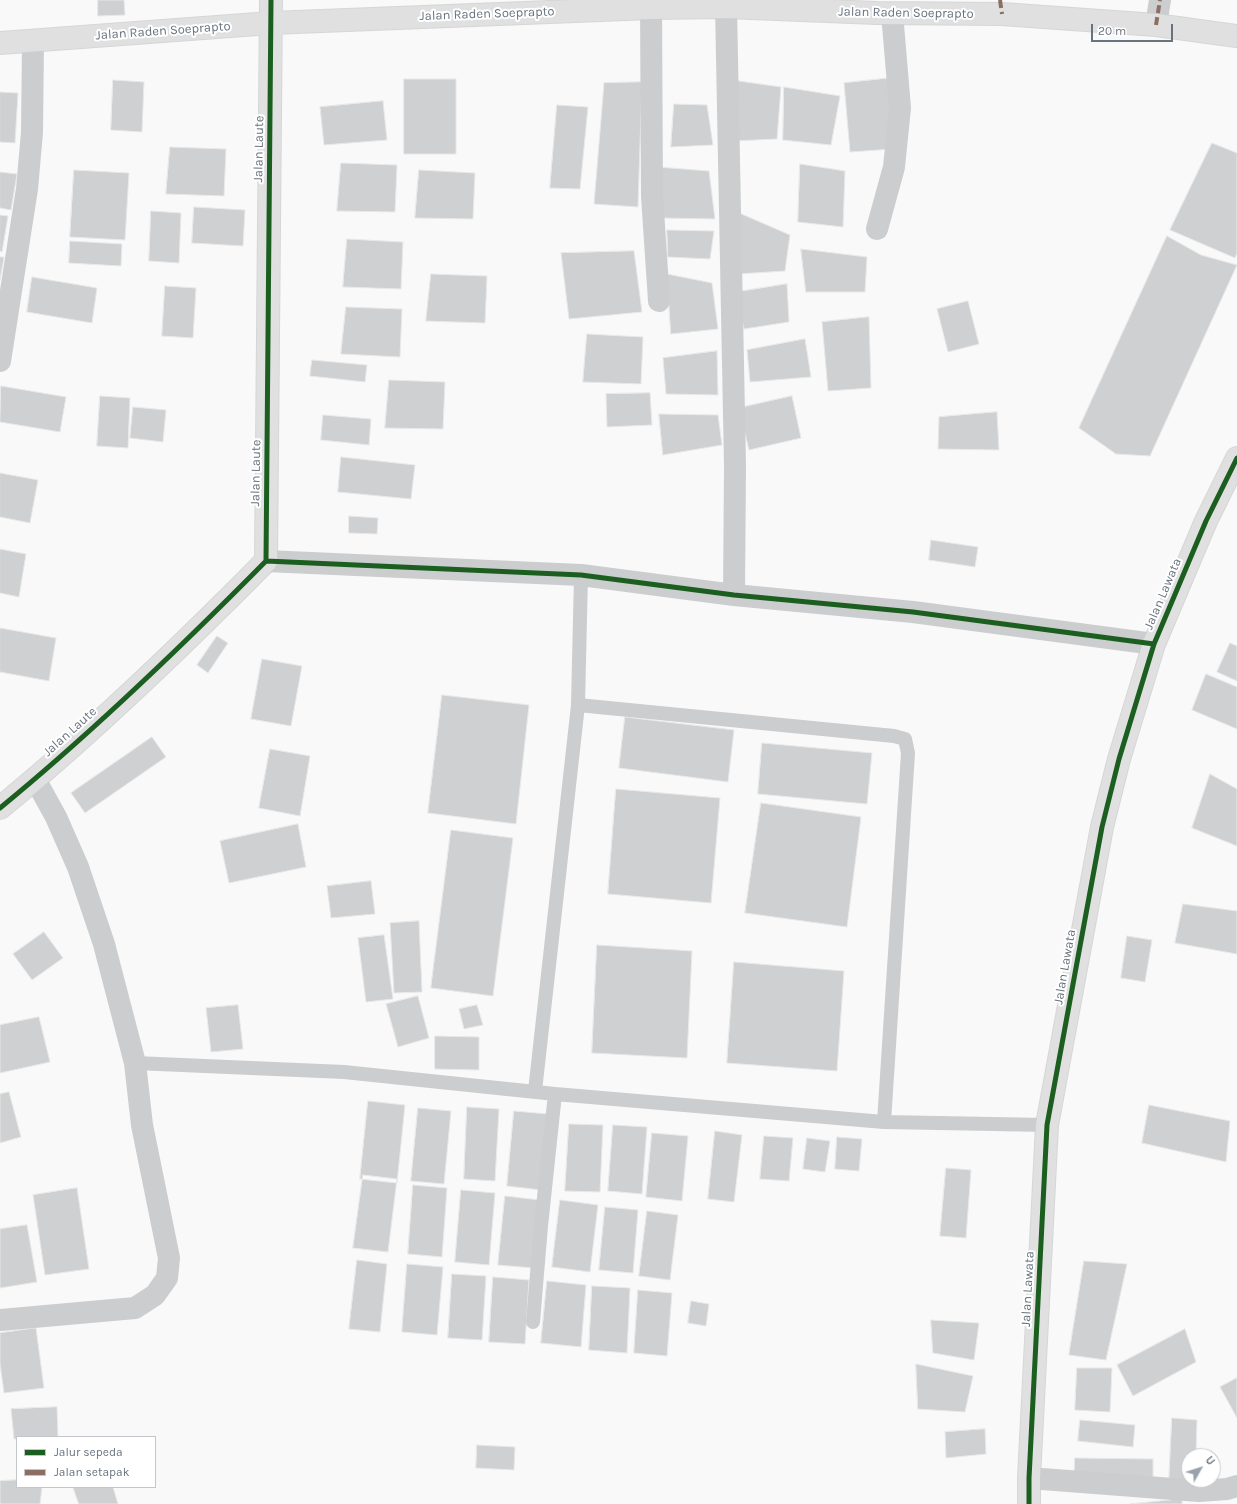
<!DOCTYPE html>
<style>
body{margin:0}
#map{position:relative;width:1237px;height:1504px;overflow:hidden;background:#f9f9f9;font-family:Karla,sans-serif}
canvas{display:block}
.legend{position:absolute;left:16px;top:1436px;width:140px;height:52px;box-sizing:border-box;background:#fff;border:1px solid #c3c7cc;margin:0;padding:5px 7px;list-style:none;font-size:12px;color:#68737f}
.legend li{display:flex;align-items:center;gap:8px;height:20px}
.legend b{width:20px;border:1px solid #c3c7cc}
.north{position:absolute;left:1181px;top:1448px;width:40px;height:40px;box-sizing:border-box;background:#fff;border:1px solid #c3c7cc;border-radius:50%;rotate:51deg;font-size:11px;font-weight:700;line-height:16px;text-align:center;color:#68737f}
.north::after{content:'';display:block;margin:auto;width:14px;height:18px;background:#9ba2aa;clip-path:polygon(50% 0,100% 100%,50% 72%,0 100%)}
.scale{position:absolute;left:1091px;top:24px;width:82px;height:18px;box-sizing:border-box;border:2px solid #68737f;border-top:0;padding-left:5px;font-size:12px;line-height:14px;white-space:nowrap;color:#68737f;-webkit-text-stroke:3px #fff;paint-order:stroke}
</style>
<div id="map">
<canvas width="1237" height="1504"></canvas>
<ul class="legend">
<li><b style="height:5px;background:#1b5e20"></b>Jalur sepeda</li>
<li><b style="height:5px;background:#8d6e63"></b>Jalan setapak</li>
</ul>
<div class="north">U</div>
<div class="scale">20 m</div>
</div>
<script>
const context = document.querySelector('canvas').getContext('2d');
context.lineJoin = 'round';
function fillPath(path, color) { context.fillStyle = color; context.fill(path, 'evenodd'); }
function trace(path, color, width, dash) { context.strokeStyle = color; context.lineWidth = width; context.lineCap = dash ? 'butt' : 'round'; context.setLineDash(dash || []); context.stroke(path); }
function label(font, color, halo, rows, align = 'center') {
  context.font = font + ' Karla,sans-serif'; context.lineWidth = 4; context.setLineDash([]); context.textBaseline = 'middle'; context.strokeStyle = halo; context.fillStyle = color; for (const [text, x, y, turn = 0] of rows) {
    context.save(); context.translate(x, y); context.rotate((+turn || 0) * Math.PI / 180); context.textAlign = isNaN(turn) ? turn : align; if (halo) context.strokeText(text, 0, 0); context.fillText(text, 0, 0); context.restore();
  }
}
const building = new Path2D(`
 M98 0H124L125 15 98 16Z
 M891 78 893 149 850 152 844 83Z
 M404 79H456V154H404Z
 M113 80 144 82 142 132 111 130Z
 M732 80 781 87 777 139 734 141Z
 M642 82 638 207 594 204 604 83Z
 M784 87 840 96 831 145 783 140Z
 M0 92 18 93 15 143 0 142Z
 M383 101 387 140 324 145 320 107Z
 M674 104 707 105 713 145 671 147Z
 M557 105 588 107 580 189 550 188Z
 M1212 143 1237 153V253L1235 258 1170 230Z
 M170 147 226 149 224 196 166 194Z
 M341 163 397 165 395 212 337 211Z
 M800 164 845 171 843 227 798 222Z
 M658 167 709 171 715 219 662 218Z
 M74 170 129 173 125 240 70 237Z
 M419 170 475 173 473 219 415 218Z
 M0 172 17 174 11 210 0 208Z
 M194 207 245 210 243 246 192 243Z
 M151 211 181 213 179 263 149 261Z
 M737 212 790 235 785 271 738 274Z
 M0 215 8 216 2 252 0 251Z
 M667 230 714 231 710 259 668 257Z
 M1167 236 1201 255 1237 265 1150 456 1116 454 1079 428Z
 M347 239 403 242 401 289 343 287Z
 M70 241 122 244 121 266 69 263Z
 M801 249 867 257 865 292H806Z
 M634 251 642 312 569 319 561 253Z
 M0 257H4L0 280Z
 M431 274 487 276 485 323 426 321Z
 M667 274 712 283 718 329 671 334Z
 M32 277 97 288 92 323 27 312Z
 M787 284 789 322 744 329 737 292Z
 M165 286 196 288 193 338 162 336Z
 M968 301 979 344 948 352 937 309Z
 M346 307 402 309 400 357 341 354Z
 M869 317 871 388 828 391 822 322Z
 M587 334 643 337 641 384 583 382Z
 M805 339 811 377 750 382 747 350Z
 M717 351 718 395 666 394 663 358Z
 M312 360 367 365 365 382 310 376Z
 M389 380 445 382 443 429 385 428Z
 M1 386 66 397 60 432 0 422Z
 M650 393 652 425 607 427 606 394Z
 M100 396 130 398 128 448 97 446Z
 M792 396 801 438 749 450 739 408Z
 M133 407 166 410 163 442 130 438Z
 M997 412 999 450 938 449 939 417Z
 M659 414 718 415 722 445 663 455Z
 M323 415 371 419 369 445 321 440Z
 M341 457 415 465 411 499 338 492Z
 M0 473 38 480 30 523 0 517Z
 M349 516 378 518 377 534 349 533Z
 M931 540 978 547 975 567 929 560Z
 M0 549 26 554 19 597 0 593Z
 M0 628 56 638 49 681 0 672Z
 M217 636 228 643 208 673 197 665Z
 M1230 643 1237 646V681L1217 672Z
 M262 659 302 666 291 726 251 719Z
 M1206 674 1237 687V729L1192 710Z
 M442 695 529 705 516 824 428 813Z
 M625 717 734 730 728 782 619 768Z
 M152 737 166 757 85 813 71 793Z
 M762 743 872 753 867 804 758 794Z
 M270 749 310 756 300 816 259 808Z
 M1210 774 1237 789V846L1192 828Z
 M616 789 720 798 711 903 608 894Z
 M761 803 861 817 847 927 745 913Z
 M298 824 306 867 229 883 220 841Z
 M451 830 513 838 493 996 431 988Z
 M371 881 375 914 331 918 327 886Z
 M1183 904 1237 911V954L1175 943Z
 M419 921 422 992 394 993 390 923Z
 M44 932 63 958 32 980 13 954Z
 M384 935 393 999 366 1002 358 938Z
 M1127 936 1152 940 1145 982 1121 978Z
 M597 945 692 951 687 1058 592 1053Z
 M734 962 844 971 837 1071 727 1063Z
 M418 996 429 1038 398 1047 386 1004Z
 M238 1005 243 1049 211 1052 206 1008Z
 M477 1005 483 1025 464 1029 459 1009Z
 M39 1017 50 1062 0 1073V1025Z
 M435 1036 479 1037V1070L435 1069Z
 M9 1092 21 1137 0 1143V1094Z
 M368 1101 405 1105 397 1183 360 1179Z
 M1149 1105 1230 1121 1226 1162 1142 1143Z
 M467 1107 499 1109 495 1181 464 1179Z
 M418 1108 451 1111 444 1184 411 1181Z
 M514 1111 548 1114 541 1190 507 1186Z
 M569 1124 603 1125 600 1192 565 1191Z
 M613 1125 647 1127 642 1194 608 1191Z
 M715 1131 742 1135 734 1202 708 1199Z
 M652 1133 688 1136 682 1201 646 1197Z
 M764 1136 793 1138 789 1181 760 1179Z
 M837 1137 862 1139 859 1171 835 1169Z
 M807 1138 830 1141 825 1172 803 1169Z
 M946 1168 971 1170 966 1238 940 1236Z
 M363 1175 397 1179 388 1252 353 1248Z
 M413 1185 447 1188 442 1257 408 1254Z
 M77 1188 89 1269 45 1275 33 1195Z
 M461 1190 495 1193 489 1265 455 1262Z
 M505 1196 540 1200 533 1268 498 1265Z
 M560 1200 598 1205 590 1272 552 1267Z
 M605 1207 638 1210 633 1273 599 1270Z
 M647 1211 678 1215 670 1280 639 1276Z
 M27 1225 37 1282 0 1288V1229Z
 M357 1260 387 1264 380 1332 349 1329Z
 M1084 1261 1127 1264 1106 1360 1069 1355Z
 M407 1264 443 1267 437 1335 402 1332Z
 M452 1274 486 1276 482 1340 448 1338Z
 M493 1277 529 1280 525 1344 489 1342Z
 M547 1281 586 1285 581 1347 541 1343Z
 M592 1286 630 1288 627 1353 589 1350Z
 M638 1290 672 1293 667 1356 634 1353Z
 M691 1301 709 1304 706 1326 688 1323Z
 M931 1320 979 1323 974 1360 933 1353Z
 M36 1328 44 1388 4 1393 0 1364V1333Z
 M1185 1329 1196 1362 1133 1396 1117 1365Z
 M916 1364 973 1376 965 1412 918 1409Z
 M1077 1368H1112L1110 1412 1075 1410Z
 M1237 1378V1418L1220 1387Z
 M57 1407 58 1437H17V1439H14L11 1409Z
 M1172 1418 1197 1420 1196 1456H1189V1480L1169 1481Z
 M1080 1420 1135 1425 1133 1447 1078 1441Z
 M985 1429 986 1454 946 1458 945 1432Z
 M477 1445 515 1447 514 1470 476 1468Z
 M1075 1458 1153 1459V1478L1074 1477Z
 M17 1480V1487H42L40 1504H0V1481Z
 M73 1487H113L118 1504H79Z
 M1182 1499V1504H1130Z`);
const lane = new Path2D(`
 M581 575 578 705 894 736 905 739 908 753 884 1122 1047 1125
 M135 1063 344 1072 555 1094 884 1122
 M535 1091 578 705
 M533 1322 541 1226 555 1094`);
const street = new Path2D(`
 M651 0 652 196 659 301
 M726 7 735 466 734 595
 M1156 25 1160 0
 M877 229 894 167 900 108 892 13
 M0 361 27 189 32 132 33 41
 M266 561 581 575 734 595 913 612 1154 644
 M0 1320 135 1308 155 1295 167 1278 169 1258 142 1125 135 1063 104 944 78 867 56 817 35 779
 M1029 1478 1199 1491 1227 1489 1237 1486`);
const secondary = new Path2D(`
 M0 808C94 731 181 647 266 561L271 0
 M1029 1504V1478L1047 1125 1102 827 1119 759 1154 644 1206 521 1237 458`);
const highway = new Path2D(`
 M0 43 271 23 651 8 726 7 877 13 1002 14 1156 25 1237 36`);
const quiet = new Path2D(`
 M1000 0 1002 14
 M1156 25 1160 0`);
const cycleway = new Path2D(`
 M266 561 581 575 734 595 913 612 1154 644
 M0 808C94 731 181 647 266 561L271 0
 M1029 1504V1478L1047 1125 1102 827 1119 759 1154 644 1206 521 1237 458`);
const streetNames = [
 ["Jalan Raden Soeprapto",906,13,1],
 ["Jalan Raden Soeprapto",487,14,-2],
 ["Jalan Raden Soeprapto",163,31,-4],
 ["Jalan Laute",259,149,-89],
 ["Jalan Laute",256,473,-89],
 ["Jalan Lawata",1163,594,-67],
 ["Jalan Laute",70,732,-42],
 ["Jalan Lawata",1065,967,-80],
 ["Jalan Lawata",1028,1289,-87]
];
fillPath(building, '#cfd0d1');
trace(building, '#e8e8e8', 1);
trace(secondary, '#d5d6d6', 24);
trace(highway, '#d5d6d6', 24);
trace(lane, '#cccdce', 14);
trace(street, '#cccdce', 22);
trace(secondary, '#e0e0e1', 22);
trace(highway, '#e0e0e1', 22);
trace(quiet, '#8d6e63', 4, [8, 4]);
trace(cycleway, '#1b5e20', 5);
label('13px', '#68737f', '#fff', streetNames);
</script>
